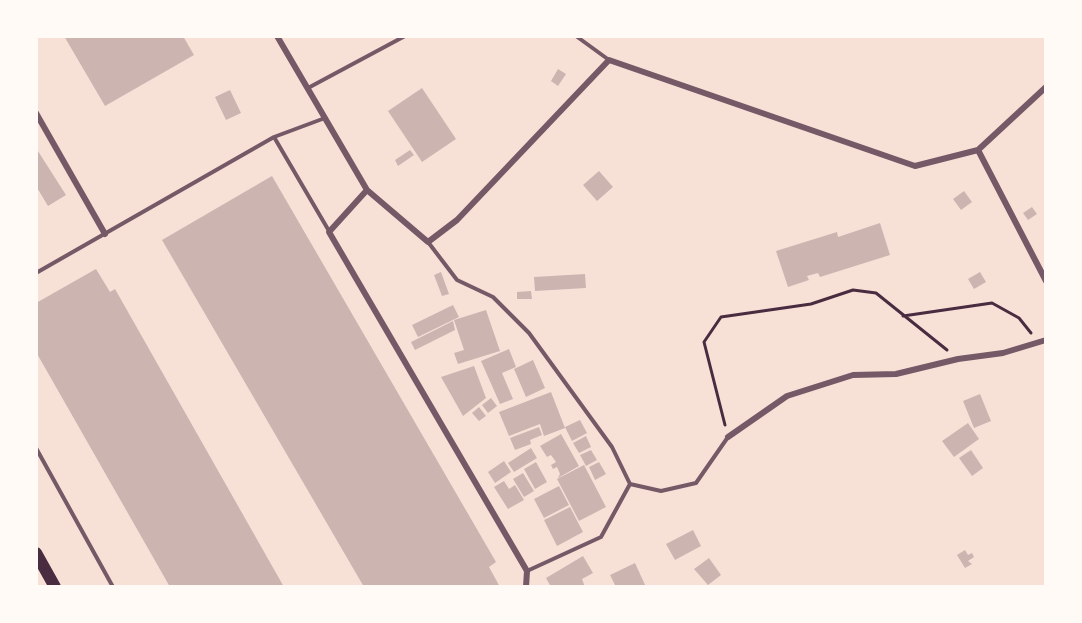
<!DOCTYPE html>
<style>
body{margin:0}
#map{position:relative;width:1082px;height:623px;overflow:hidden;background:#f7e1d7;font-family:Overpass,sans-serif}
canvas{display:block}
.frame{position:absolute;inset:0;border:38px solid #fffaf5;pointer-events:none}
</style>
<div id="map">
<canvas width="1082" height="623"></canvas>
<div class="frame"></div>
</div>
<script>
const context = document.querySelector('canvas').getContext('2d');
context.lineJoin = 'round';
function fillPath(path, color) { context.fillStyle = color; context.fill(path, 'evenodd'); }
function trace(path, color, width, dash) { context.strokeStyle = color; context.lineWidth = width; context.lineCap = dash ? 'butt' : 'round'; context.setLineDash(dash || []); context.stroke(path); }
const building = new Path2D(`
 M64 36H183L194 55 105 106Z
 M558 69 566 74 558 86 551 81Z
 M422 88 456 139 422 162 388 111Z
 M230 90 241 113 226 120 215 97Z
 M36 148 66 195 48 206 36 186Z
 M410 150 414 155 398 166 395 160Z
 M599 171 613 187 597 201 583 185Z
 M272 176 496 562 489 567 500 587H364L162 240Z
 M964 191 972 202 961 210 953 199Z
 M1032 207 1037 214 1028 220 1023 213Z
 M880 223 890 255 820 277 818 273 807 276 809 280 788 287 776 251 837 232 838 237Z
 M96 269 110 292 115 289 284 587H170L36 352V303Z
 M441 272 449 294 442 296 434 275Z
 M980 272 986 282 974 289 968 279Z
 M585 274 586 288 535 291 534 277Z
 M531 291 532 299H517V292Z
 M453 305 459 317 418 337 412 325Z
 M486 310 500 351 458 364 454 353 464 350 454 320Z
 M453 321 455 330 415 350 411 342Z
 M509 349 516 367 502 373 513 399 500 404 481 361Z
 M533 360 545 388 526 397 514 369Z
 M474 366 486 398 463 416 441 377Z
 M551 392 565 428 544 436 540 424 509 436 499 412Z
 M980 394 991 421 974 428 963 401Z
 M491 398 497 406 488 413 482 405Z
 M479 407 486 416 479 421 472 413Z
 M580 420 587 433 572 441 565 427Z
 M968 423 979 439 954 457 942 441Z
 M539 427 542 435 530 440 531 444 515 450 510 438Z
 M561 434 579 466 558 478 560 474 557 467 553 469 551 465 556 462 551 455 547 457 540 446Z
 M586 436 591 447 579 453 573 443Z
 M531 448 537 458 514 472 508 463Z
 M591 450 597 460 586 466 580 455Z
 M971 450 983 468 972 476 959 458Z
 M504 461 511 472 495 483 488 472Z
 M536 462 547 482 535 489 524 469Z
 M599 462 606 474 595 480 589 467Z
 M584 465 606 507 579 521 557 479Z
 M523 473 534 491 524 497 513 479Z
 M504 481 509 489 515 485 524 500 508 509 494 487Z
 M559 486 569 505 544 518 534 499Z
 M570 507 583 532 557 546 544 520Z
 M693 530 701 546 675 560 666 544Z
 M965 550 968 555 972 553 974 557 968 561 972 564 965 568 957 555Z
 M583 556 593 573 582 579 585 587H551L546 578Z
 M709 558 721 575 708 585 694 569Z
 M635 563 646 587H616L610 575Z`);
const path = new Path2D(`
 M903 316 992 303 1019 318 1031 333
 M725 425 704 342 721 317 811 304 853 290 876 293 947 350`);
const service = new Path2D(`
 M576 36 609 60
 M308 88 405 36
 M274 137 325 118
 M428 242 457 280 493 297 529 333 612 447 630 484
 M36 273 274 137 329 231
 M36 448 113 587
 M527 571 601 537 630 484 661 491 696 483 728 437`);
const minor = new Path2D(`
 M277 36 367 190 428 242 457 220 609 60 915 166 978 150 1046 281
 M36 113 105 234
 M978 150 1046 87
 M367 190 329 232 527 571 526 587
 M728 437 787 396 853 375 896 374 958 359 1003 353 1046 340`);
const secondary = new Path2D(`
 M36 553 55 587`);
fillPath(building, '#ccb4b1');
trace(path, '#4a2c40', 3);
trace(service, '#755966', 4);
trace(minor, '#755966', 6);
trace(secondary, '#4a2c40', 12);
</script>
